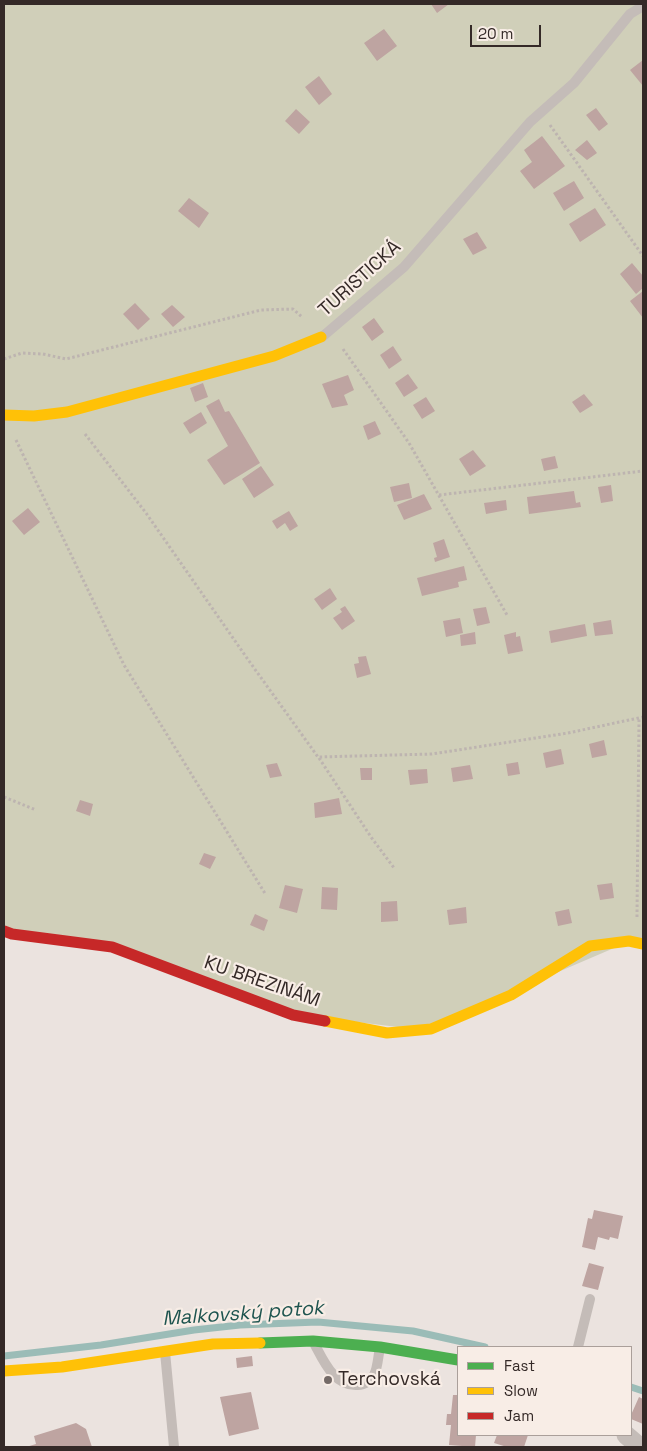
<!DOCTYPE html>
<meta charset="utf-8">
<style>
body{margin:0}
#map{position:relative;width:647px;height:1451px;overflow:hidden;background:#ebe3df;font-family:"Space Grotesk",sans-serif}
canvas{display:block}
.frame{position:absolute;inset:0;border:5px solid #342927;pointer-events:none}
.legend{position:absolute;left:457px;top:1346px;width:175px;height:90px;box-sizing:border-box;background:#f8ede6;border:1px solid #aa9f9a;margin:0;padding:6px 9px;list-style:none;font-size:15px;color:#342927}
.legend li{display:flex;align-items:center;gap:10px;height:25px}
.legend b{width:25px;border:1px solid #aa9f9a}
.scale{position:absolute;left:470px;top:25px;width:71px;height:22px;box-sizing:border-box;border:2px solid #342927;border-top:0;padding-left:6px;font-size:15px;line-height:18px;white-space:nowrap;color:#342927;-webkit-text-stroke:4px #f8ede6;paint-order:stroke}
</style>
<div id="map">
<canvas width="647" height="1451"></canvas>
<div class="frame"></div>
<ul class="legend">
<li><b style="height:6px;background:#4caf50"></b>Fast</li>
<li><b style="height:6px;background:#ffc107"></b>Slow</li>
<li><b style="height:6px;background:#c62828"></b>Jam</li>
</ul>
<div class="scale">20 m</div>
</div>
<script>
const context = document.querySelector('canvas').getContext('2d');
context.lineJoin = 'round';
function fillPath(path, color) { context.fillStyle = color; context.fill(path, 'evenodd'); }
function trace(path, color, width, dash) { context.strokeStyle = color; context.lineWidth = width; context.lineCap = dash ? 'butt' : 'round'; context.setLineDash(dash || []); context.stroke(path); }
function label(font, color, halo, rows, align = 'center') {
  context.font = font + ' "Space Grotesk",sans-serif'; context.lineWidth = 4.5; context.setLineDash([]); context.textBaseline = 'middle'; context.strokeStyle = halo; context.fillStyle = color; for (const [text, x, y, turn = 0] of rows) {
    context.save(); context.translate(x, y); context.rotate((+turn || 0) * Math.PI / 180); context.textAlign = isNaN(turn) ? turn : align; if (halo) context.strokeText(text, 0, 0); context.fillText(text, 0, 0); context.restore();
  }
}
const green = new Path2D(`
 M4 4H643V946L635 939 423 1030 290 1014 119 953 4 931Z`);
const stream = new Path2D(`
 M4 1356 101 1345 194 1330 240 1325 318 1322 413 1331 485 1347
 M631 1387 643 1391`);
const building = new Path2D(`
 M431 4H449L437 13Z
 M384 29 397 46 377 61 364 43Z
 M643 60V86L630 70Z
 M319 76 332 94 319 105 305 87Z
 M596 108 608 124 599 131 586 115Z
 M296 109 310 122 299 134 285 121Z
 M542 136 565 166 534 189 520 171 532 162 524 150Z
 M587 140 597 153 587 160 575 150Z
 M574 181 584 198 564 211 553 193Z
 M189 198 209 213 199 228 178 211Z
 M595 208 606 225 580 242 569 224Z
 M477 232 487 248 473 255 463 239Z
 M632 263 643 276V288L636 294 620 274Z
 M643 291V318L630 301Z
 M135 303 150 319 138 330 123 314Z
 M172 305 185 317 173 327 161 314Z
 M374 318 384 332 372 341 362 327Z
 M393 346 402 360 389 369 380 355Z
 M408 374 418 388 404 397 395 383Z
 M348 375 354 390 344 395 348 405 332 408 322 384Z
 M203 383 208 397 195 402 190 388Z
 M584 394 593 405 580 413 572 402Z
 M426 397 435 411 422 419 413 405Z
 M219 399 225 412 229 411 260 463 224 485 207 460 228 446 206 406Z
 M201 412 207 423 190 434 183 423Z
 M375 421 381 434 368 440 363 426Z
 M473 450 486 466 470 476 459 459Z
 M555 456 558 468 544 471 541 459Z
 M261 466 274 485 254 498 242 479Z
 M409 483 412 498 394 502 390 487Z
 M611 485 613 501 601 503 598 487Z
 M574 491 576 503 580 502 581 507 529 514 527 497Z
 M424 494 432 509 404 520 397 505Z
 M506 500 507 510 486 514 484 503Z
 M28 508 40 522 24 535 12 521Z
 M289 511 298 526 290 531 285 523 277 529 272 521Z
 M444 539 450 557 435 562 434 558 437 557 433 543Z
 M464 566 467 580 458 582 459 587 422 596 417 578Z
 M330 588 337 599 322 610 314 599Z
 M345 606 355 621 342 630 333 618 342 612 340 609Z
 M486 607 490 623 477 626 473 609Z
 M460 618 463 633 446 637 443 621Z
 M611 620 613 634 595 636 593 623Z
 M585 624 587 636 551 643 549 631Z
 M475 632 476 644 461 646 460 635Z
 M516 632V637L520 636 523 651 508 654 504 635Z
 M366 656 371 674 357 678 354 664 359 663 358 657Z
 M604 740 607 755 592 758 589 744Z
 M561 749 564 764 546 768 543 753Z
 M518 762 520 774 508 776 506 764Z
 M277 763 282 776 270 778 266 765Z
 M470 765 473 779 453 782 451 768Z
 M360 768H372V780H361Z
 M427 769 428 783 410 785 408 770Z
 M339 798 342 814 315 818 314 803Z
 M80 800 93 804 90 816 76 811Z
 M204 853 216 857 210 869 199 864Z
 M612 883 614 898 600 900 597 885Z
 M285 885 303 889 297 913 279 908Z
 M322 887 338 888 337 910 321 909Z
 M397 901 398 921 381 922V902Z
 M466 907 467 923 449 925 447 910Z
 M569 909 572 923 558 926 555 912Z
 M255 914 268 920 264 931 250 925Z
 M594 1210 623 1216 618 1239 610 1237 609 1240 598 1237 595 1250 582 1247 588 1218 592 1219Z
 M589 1263 604 1267 598 1290 582 1286Z
 M252 1356 253 1366 237 1368 236 1358Z
 M251 1392 259 1429 229 1436 220 1397Z
 M453 1395H458V1435H476L475 1447 449 1445 451 1425H446L447 1414H451Z
 M639 1397 643 1399V1424L631 1419V1415Z
 M76 1423 86 1429 92 1447H26L36 1444 34 1436Z
 M497 1435H528L524 1447H507L494 1443Z`);
const path = new Path2D(`
 M550 125 643 256
 M343 349 409 443 507 615
 M4 359 22 353 43 354 66 359 261 310 293 309 302 317
 M85 434 146 513 249 661 318 757 432 754 568 733 643 717
 M16 440 124 665 266 895
 M439 495 643 471
 M319 758 371 837 394 868
 M4 797 36 810
 M637 917 639 718`);
const lane = new Path2D(`
 M322 337 404 267 530 122 574 83 630 14 643 6
 M315 1345C324 1362 335 1387 358 1385 365 1385 371 1380 374 1375 378 1367 378 1356 380 1348
 M578 1347 590 1299
 M165 1352 174 1447`);
const street = new Path2D(`
 M626 1435 640 1447`);
const fast = new Path2D(`
 M260 1343 313 1341 380 1347 458 1360`);
const slow = new Path2D(`
 M4 415 34 416 67 412 274 356 321 337
 M325 1021 387 1033 431 1029 511 995 590 946 629 941 643 944
 M4 1371 62 1367 213 1344 260 1343`);
const jam = new Path2D(`
 M4 931 12 934 112 947 293 1015 325 1021`);
const markers = [
 [328,1380,5,"#746a67"]
];
const streetNames = [
 ["TURISTICKÁ",360,279,-42],
 ["KU BREZINÁM",262,982,19]
];
const poiNames = [
 ["Terchovská",338,1380]
];
const waterNames = [
 ["Malkovský potok",243,1314,-4]
];
fillPath(green, '#d0cfb9');
trace(stream, '#9bbcb7', 7);
fillPath(building, '#bea4a1');
trace(path, '#bdb4b0', 3, [2.5, 2.5]);
trace(lane, '#c4bcb8', 10);
trace(street, '#c4bcb8', 19);
trace(fast, '#4caf50', 11);
trace(slow, '#ffc107', 11);
trace(jam, '#c62828', 11);
for (const [x, y, r, color] of markers) { const dot = new Path2D(); dot.arc(x, y, r, 0, 2 * Math.PI); context.fillStyle = color; context.fill(dot); trace(dot, '#f8ede6', 2); }
label('19px', '#342927', '#f8ede6', streetNames);
label('19px', '#342927', '#f8ede6', poiNames, 'left');
label('italic 20px', '#1e544f', '#f8ede6', waterNames);
</script>
